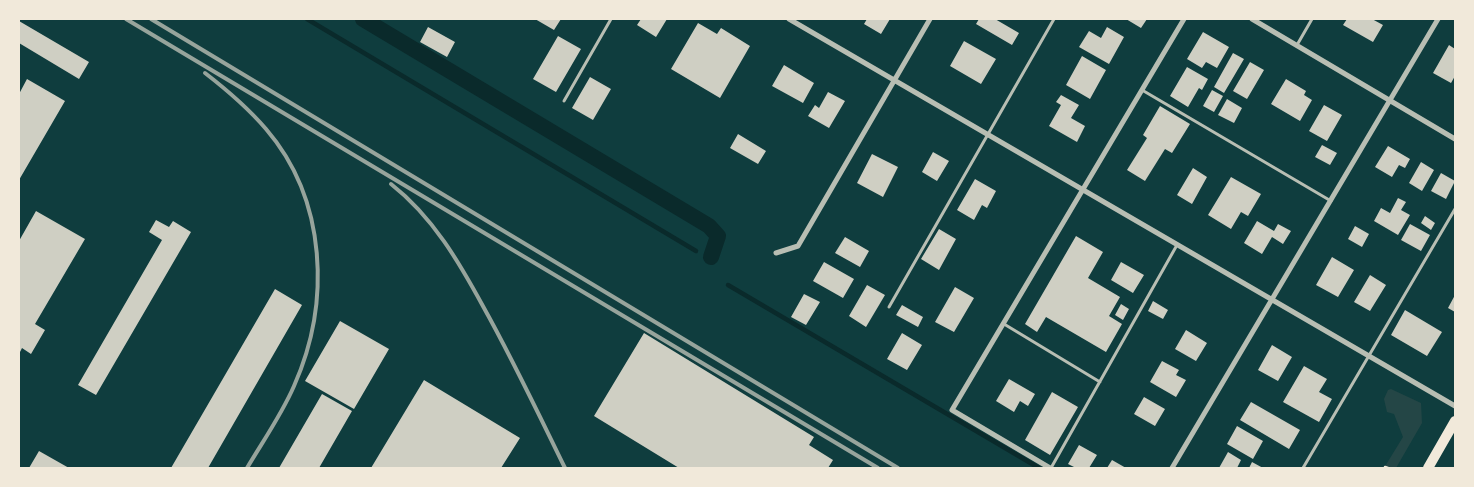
<!DOCTYPE html>
<style>
body{margin:0}
#map{position:relative;width:1474px;height:487px;overflow:hidden;background:#0f3d3e;font-family:"PT Sans",sans-serif}
canvas{display:block}
.frame{position:absolute;inset:0;border:20px solid #f1e9da;pointer-events:none}
</style>
<div id="map">
<canvas width="1474" height="487"></canvas>
<div class="frame"></div>
</div>
<script>
const context = document.querySelector('canvas').getContext('2d');
context.lineJoin = 'round';
function fillPath(path, color) { context.fillStyle = color; context.fill(path, 'evenodd'); }
function trace(path, color, width, dash) { context.strokeStyle = color; context.lineWidth = width; context.lineCap = dash ? 'butt' : 'round'; context.setLineDash(dash || []); context.stroke(path); }
const green = new Path2D(`
 M1391 389 1421 403 1422 423 1396 468H1384L1403 437 1394 414 1387 412 1384 399 1388 390Z`);
const stream = new Path2D(`
 M307 19 696 251
 M728 285 1039 468`);
const canal = new Path2D(`
 M363 19 709 226 718 236 711 257`);
const building = new Path2D(`
 M535 19H561L554 30Z
 M641 19H667L656 37 637 25Z
 M867 19H890L881 34 864 24Z
 M979 19H995L1019 33 1012 45 976 24Z
 M1126 19H1147L1141 28Z
 M1347 19H1372L1383 25 1373 42 1343 25Z
 M19 21 89 62 79 79 19 43Z
 M698 23 717 34 721 28 750 46 720 98 671 69Z
 M428 27 455 42 447 57 420 42Z
 M1107 27 1124 37 1109 64 1079 47 1089 31 1101 38Z
 M1203 32 1229 47 1217 68 1206 62 1202 68 1187 59Z
 M558 36 581 49 556 92 533 79Z
 M964 41 996 59 981 84 950 66Z
 M1449 45 1455 49V76L1451 83 1433 73Z
 M1233 53 1244 59 1224 93 1214 87Z
 M1082 56 1106 70 1090 99 1066 85Z
 M1250 62 1264 70 1247 99 1233 91Z
 M784 65 814 83 803 103 772 86Z
 M1187 67 1208 79 1202 90 1199 88 1188 107 1170 96Z
 M590 77 611 89 593 120 572 108Z
 M27 79 65 101 19 180V94Z
 M1286 79 1306 91 1304 95 1312 100 1300 121 1271 104Z
 M1212 90 1223 96 1214 112 1203 106Z
 M828 92 845 101 829 128 808 116 815 105 819 108Z
 M1061 95 1079 105 1071 118 1085 126 1077 142 1049 126 1061 105 1056 102Z
 M1227 99 1242 108 1234 123 1218 115Z
 M1324 105 1342 115 1327 141 1309 131Z
 M1160 106 1190 124 1172 153 1165 149 1145 181 1127 170 1147 138 1143 135Z
 M738 134 766 151 758 164 730 148Z
 M1322 145 1337 153 1330 165 1315 157Z
 M1388 146 1410 159 1405 168 1399 165 1392 177 1375 167Z
 M933 152 949 161 937 181 922 172Z
 M872 154 898 167 883 197 857 183Z
 M1421 162 1434 170 1422 191 1409 183Z
 M1193 168 1207 177 1192 204 1177 195Z
 M1441 173 1455 181 1446 199 1431 191Z
 M1231 177 1261 194 1248 216 1241 212 1231 229 1208 215Z
 M975 179 996 191 987 208 982 205 974 220 957 210Z
 M1398 198 1406 202 1401 210 1410 215 1398 235 1374 221 1381 208 1390 213Z
 M36 211 85 239 35 324 45 330 31 354 22 348 19 354V241Z
 M1425 216 1435 223 1431 230 1421 223Z
 M156 220 169 227 173 221 191 232 96 395 78 385 162 240 149 232Z
 M1257 221 1274 231 1278 224 1291 231 1283 244 1272 237 1262 254 1244 243Z
 M1410 224 1430 235 1421 251 1401 240Z
 M1355 226 1369 234 1362 247 1348 239Z
 M939 229 956 239 939 270 921 259Z
 M1076 236 1103 252 1088 278 1120 297 1109 316 1122 324 1106 352 1046 317 1037 332 1025 324Z
 M845 237 869 251 860 267 835 253Z
 M1332 257 1354 270 1338 297 1316 285Z
 M824 262 854 279 843 298 813 281Z
 M1121 262 1144 275 1133 293 1111 280Z
 M1370 275 1386 285 1370 311 1354 302Z
 M867 285 885 295 866 327 849 316Z
 M955 287 974 298 954 332 935 322Z
 M275 289 302 305 208 468H171Z
 M804 294 820 302 806 325 791 317Z
 M1455 295V312L1448 308Z
 M1153 301 1168 310 1163 319 1148 311Z
 M1121 304 1129 309 1123 320 1115 315Z
 M902 305 923 317 918 327 896 315Z
 M1405 310 1442 332 1427 356 1391 335Z
 M340 321 389 349 354 409 305 381Z
 M1186 330 1207 343 1196 361 1175 349Z
 M644 333 814 437 809 445 833 460 828 468H679L594 416Z
 M902 333 922 345 907 370 887 359Z
 M1272 345 1292 357 1278 381 1258 370Z
 M1162 361 1179 370 1176 375 1186 380 1176 397 1150 382Z
 M1304 366 1327 379 1319 392 1332 399 1319 422 1283 402Z
 M1009 379 1035 394 1028 406 1020 401 1014 412 996 401Z
 M424 380 520 438 501 468H371Z
 M1052 392 1078 407 1050 455 1025 440Z
 M322 394 352 411 319 468H279Z
 M1144 397 1165 409 1155 426 1134 414Z
 M1251 402 1300 430 1289 449 1240 420Z
 M1237 426 1263 441 1253 459 1227 444Z
 M1079 445 1097 455 1089 468H1076L1068 464Z
 M39 451 69 468H29Z
 M1228 452 1241 460 1237 468H1219Z
 M1112 460 1126 468H1107Z
 M1252 462 1263 468H1249Z`);
const path = new Path2D(`
 M1385 467 1388 468`);
const service = new Path2D(`
 M1297 45 1312 19
 M1142 90 1331 201
 M564 101 611 19
 M889 307 1054 19
 M1004 324 1100 382
 M1051 468 1177 245
 M1303 468 1455 209`);
const minor = new Path2D(`
 M789 19 1455 406
 M1252 19 1455 139
 M776 253 798 246 930 19
 M1050 468 952 410 1184 19
 M1172 468 1438 19`);
const primary = new Path2D(`
 M1428 468 1455 421`);
const rail = new Path2D(`
 M126 19 878 468
 M151 19 898 468
 M205 73C227 90 248 108 266 129 327 200 331 303 294 386 282 414 263 441 247 468
 M391 184C433 217 459 262 484 308 513 360 539 415 565 468`);
fillPath(green, '#244646');
trace(stream, '#0a2a2b', 4.5);
trace(canal, '#0a2a2b', 16);
fillPath(building, '#cfcfc3');
trace(path, '#f1e9da', 2.5);
trace(service, '#b8beb3', 3);
trace(minor, '#b8beb3', 5);
trace(primary, '#f1e9da', 10);
trace(rail, '#97a49c', 4);
</script>
